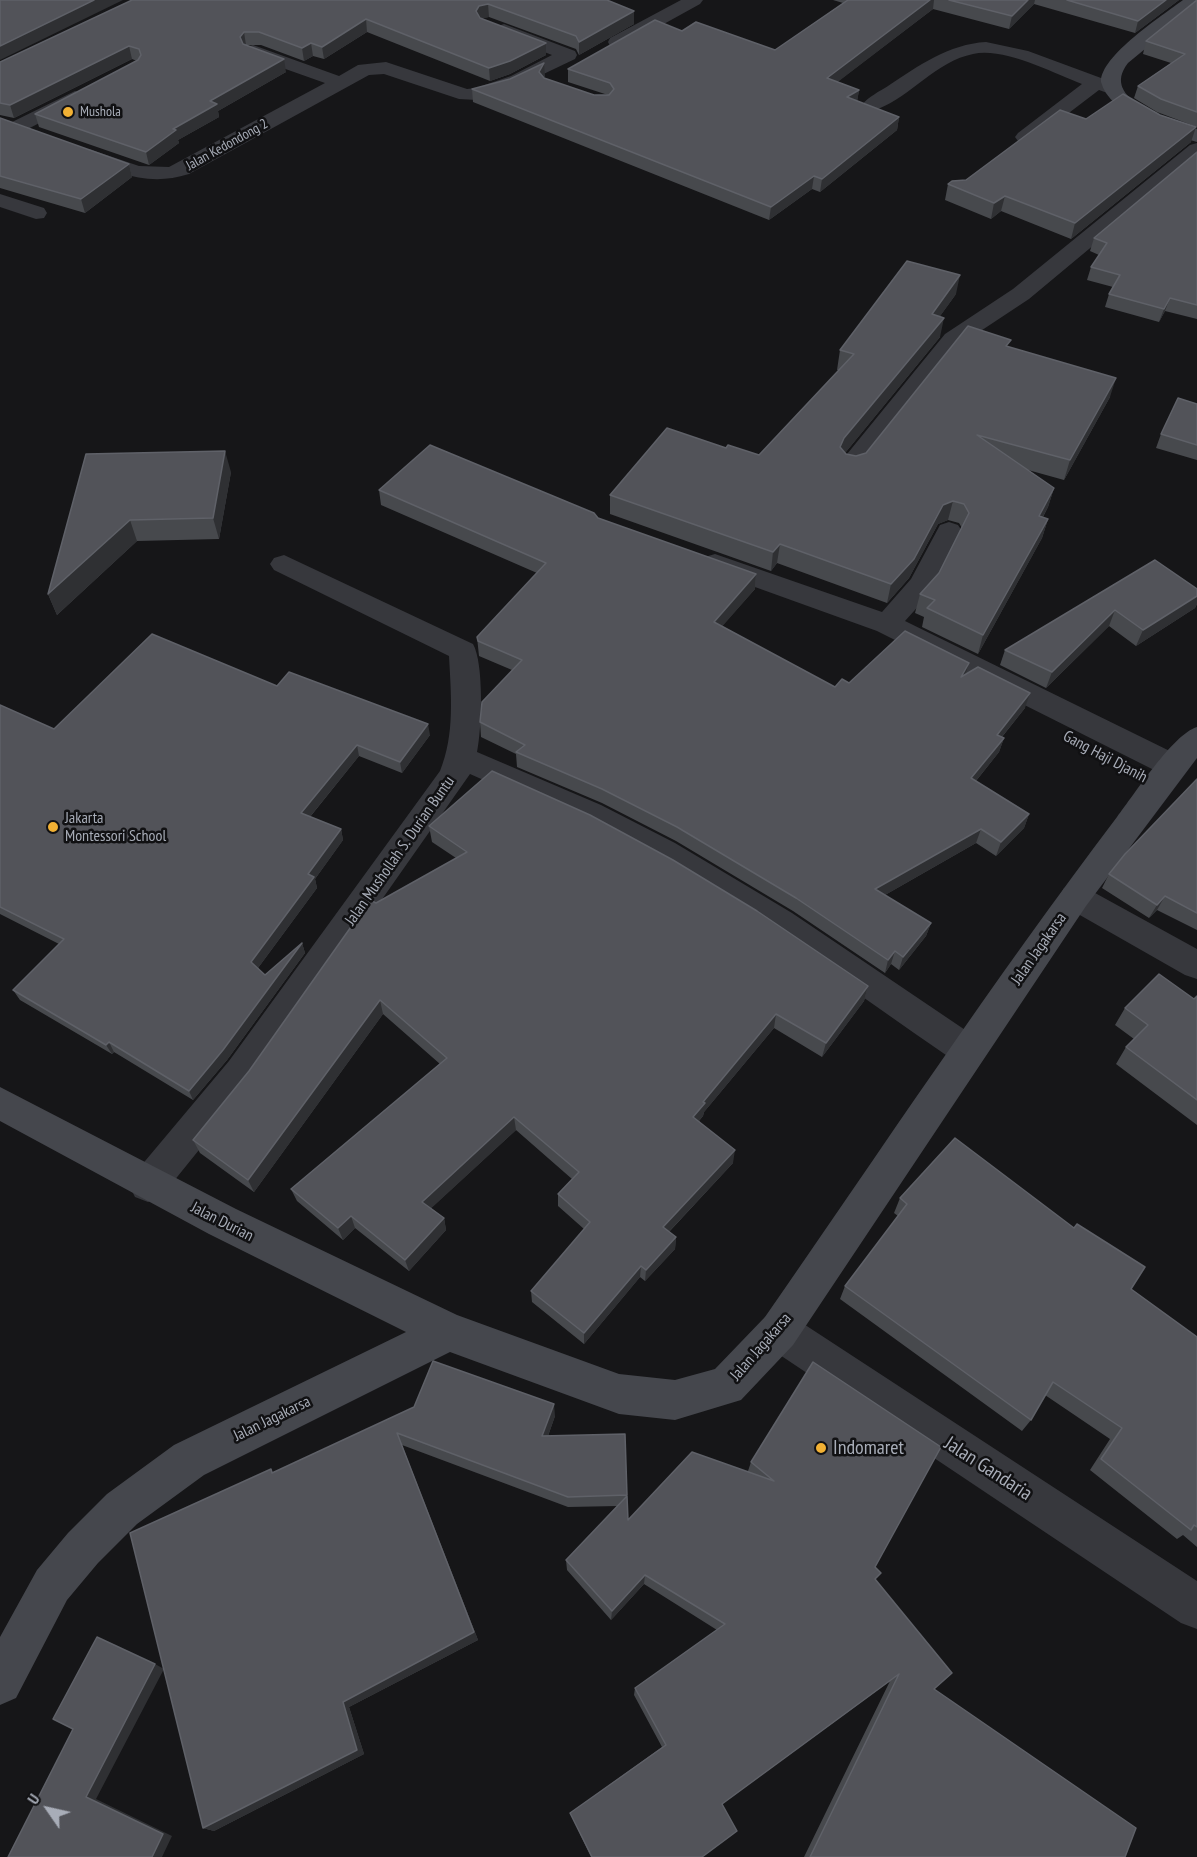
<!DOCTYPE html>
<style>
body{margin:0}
#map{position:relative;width:1197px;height:1857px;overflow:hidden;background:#161618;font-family:"PT Sans Narrow",sans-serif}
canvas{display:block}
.north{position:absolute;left:18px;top:1779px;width:60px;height:60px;-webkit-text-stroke:4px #111113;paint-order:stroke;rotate:304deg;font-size:16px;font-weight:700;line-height:24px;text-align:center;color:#a8adb8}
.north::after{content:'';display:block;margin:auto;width:21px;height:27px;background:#a8adb8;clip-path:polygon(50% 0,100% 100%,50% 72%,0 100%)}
</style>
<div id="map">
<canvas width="1197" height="1857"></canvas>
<div class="north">U</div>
</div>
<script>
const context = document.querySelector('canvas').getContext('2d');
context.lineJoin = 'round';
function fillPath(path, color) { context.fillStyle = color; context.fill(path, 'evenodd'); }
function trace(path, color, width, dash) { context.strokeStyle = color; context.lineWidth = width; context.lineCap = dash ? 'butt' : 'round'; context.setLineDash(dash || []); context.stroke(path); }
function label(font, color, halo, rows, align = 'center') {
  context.font = font + ' "PT Sans Narrow",sans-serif'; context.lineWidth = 5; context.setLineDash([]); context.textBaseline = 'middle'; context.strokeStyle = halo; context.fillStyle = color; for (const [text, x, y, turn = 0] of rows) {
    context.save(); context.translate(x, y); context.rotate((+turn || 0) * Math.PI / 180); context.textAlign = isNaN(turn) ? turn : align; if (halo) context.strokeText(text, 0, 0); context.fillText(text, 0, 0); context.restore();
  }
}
const minor = new Path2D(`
 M681 0H703L700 4 624 46H610L608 42 610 38Z
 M504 24 575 51 577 55 575 59 510 90 477 100 459 99 384 74 369 75 189 174C148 187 120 173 82 159L79 155 82 151 89 149 139 166 169 167 325 83 246 55 244 51 246 47 253 45 339 76 358 65 386 62 467 89 476 88 511 76 552 55 498 34 495 30 498 26Z
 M986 42 1028 51 1120 85 1123 89 1120 93 1113 95 1099 90 1032 141H1018L1015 137 1018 133 1082 84C1053 73 1004 47 973 54 937 61 911 96 878 109 874 111 870 110 865 109L862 105C868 97 880 91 888 86 918 66 949 44 986 42Z
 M75 91 82 93 85 97 82 101 22 132H8L5 128 8 124Z
 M1197 143V159L1029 299 961 344 861 471 852 473 843 471 839 465 843 459 945 334 1013 289 1190 145Z
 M0 194 44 208 47 213 44 218 36 219 0 207Z
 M949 522 958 525 962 531 932 591 905 621 1184 758 1188 766 1184 774 1173 777 1162 774 877 631 705 569 701 563 705 557 715 554 882 612 911 579 940 525Z
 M284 555 473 644C484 663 482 729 477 752L601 805 675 843 792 913 980 1040 985 1051 980 1062 968 1066 956 1062C849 988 745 911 631 849 579 820 524 798 470 774L253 1083 161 1197 148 1202 135 1197 129 1185 135 1173 229 1061 440 771C455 734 451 695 449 656L274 570 270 564 274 558Z
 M1075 884 1086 888 1197 949V979L1185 975 1064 906 1059 897 1064 888Z
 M779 1312 793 1317 1197 1581V1629L1181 1623 765 1345 759 1331 765 1317Z`);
const secondary = new Path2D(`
 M1183 0H1197V6L1128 63C1098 101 1172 119 1197 129V142C1167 134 1110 115 1101 82 1100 56 1163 15 1183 0Z
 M1197 727V758L1086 906 793 1345 741 1400 675 1420 619 1414 450 1352 204 1475 137 1524 98 1563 67 1600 16 1698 0 1705V1637L37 1570 68 1533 107 1494 174 1445 406 1332 209 1234 0 1121V1087L236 1209 457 1315 619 1374 675 1380 715 1369 765 1317C881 1150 994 979 1117 817 1134 795 1173 734 1197 727Z`);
const wall = new Path2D(`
 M132 0H607L634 24 579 55 576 49 489 17 482 18 546 55 510 74 490 81 367 32 324 59 313 56 304 61 261 45H246L286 72 218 111 219 117 178 140 179 143 149 165 39 127 35 114 137 61 132 59 14 118 0 115V62Z
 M833 0H1179L1135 33 1034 4 1009 29 933 9 837 82 859 90 857 101 899 117 897 130 820 192 812 189 769 220 473 102 472 89 545 76 544 78 594 95H608L568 82V69L682 31 775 50 843 3Z
 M1197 0V127L1157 112 1134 98 1138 86 1171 63 1143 54 1146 41Z
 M0 118 129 164 132 177 85 213 0 188Z
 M1086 119 1191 142 1071 239 1001 211 991 219 945 200 948 184 966 180Z
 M1197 152V319L1165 311 1159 322 1105 307 1109 294 1113 287 1087 280 1091 267 1099 255 1090 251 1094 238Z
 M956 294 940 316V337L845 453 846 454 856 456 866 453 1009 347 1110 397 1064 480 1028 470 1054 488 1048 507 1043 517 1048 519 1042 538 978 654 922 627 924 617 915 613 920 594 939 573 962 528 959 523 948 520 938 524 909 578 887 603 777 563 771 571 610 514V495L726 448 759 455 839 370H837L840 350Z
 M1197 404V460L1156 448 1161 434Z
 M86 454 231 472 219 539 137 541 57 615 48 594Z
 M379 490 598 518 756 574 755 589 722 626 835 687 849 683 969 663 966 674 1025 708 1002 737 1004 738 999 752 976 781 1029 814 1024 828 996 856 976 843 885 895 931 923 926 936 899 970 891 964 885 973 793 911 676 841 602 803 517 767 516 754 481 737 480 722 512 670 479 656 477 637 537 573 381 505Z
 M1155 560 1197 589V604L1195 608 1136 646 1109 626 1046 688 1000 665 1005 650Z
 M277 686 430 735 402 773 359 756 310 817 341 829 343 840 315 879 317 888 258 968 265 975 302 943 305 953 227 1060 193 1100 114 1052 112 1054 20 1000 13 990 59 944 0 914V705L54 729Z
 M1197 779V930L1157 910 1149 918 1102 888 1109 874Z
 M429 826 868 986 864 1001 822 1057 774 1028 704 1112 703 1116 699 1121 733 1163 669 1232 676 1237 675 1249 645 1281 640 1277 584 1344 532 1302 531 1291 584 1229 558 1206V1194L572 1179 516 1130 431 1208 444 1218 446 1230 409 1271 355 1228 343 1240 297 1201 291 1189 440 1064 383 1014 254 1192 200 1153 193 1140 249 1071 376 903 456 858 432 842Z
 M1197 996V1125L1116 1064 1126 1047 1134 1039 1115 1025 1125 1008 1194 999Z
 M900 1198 1131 1289 1197 1337V1547L1183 1535 1177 1539 1090 1470 1110 1439 1045 1395 1031 1420 1022 1431 840 1299 845 1286 898 1216 894 1213Z
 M813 1362 875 1567 876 1580 934 1689 1125 1857H804L890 1681 722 1804 702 1857H591L570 1813 662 1747 634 1695 635 1688 717 1630 644 1584 611 1620 567 1570 566 1560 618 1506 568 1507 402 1445 478 1640 349 1707 364 1754 214 1831 203 1828 271 1469 273 1473 414 1407 555 1416 548 1436 625 1434 628 1520 748 1471 751 1462Z`);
const shadedWall = new Path2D(`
 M94 0H123L0 60V46Z
 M930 0H934L933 9 826 91 827 78Z
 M1028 0H1035L1034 4 1009 29 1012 16Z
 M1166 0H1179L1135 33 1138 21Z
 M488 4 489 17 480 19 476 11 479 6Z
 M634 11V24L579 55V42Z
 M366 19 367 32 324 59 322 47Z
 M244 32 246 45 242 50 240 37Z
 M311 43 313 56 304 61 302 48Z
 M546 43V55L510 74 490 81 489 68Z
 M129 46 132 59 14 118 10 105Z
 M284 59 286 72 218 111 219 117 178 140 179 143 149 165 146 152 173 129 210 101Z
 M544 63 545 76 540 85 539 72Z
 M859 90 857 103 847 97Z
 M899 117 897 130 820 192 822 179Z
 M1196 127 1191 142 1071 239 1075 223Z
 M129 164 132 177 85 213 81 199Z
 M814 176 812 189 769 220 771 207Z
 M1005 196 1001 211 991 219 994 203Z
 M960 275 956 294 928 333 932 314Z
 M1170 298 1165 311 1159 322 1164 309Z
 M944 318 940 337 841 458 840 447 844 438Z
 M1116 378 1110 397 1064 480 1070 460Z
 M225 451 231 472 219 539 213 518Z
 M1054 488 1048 507 1033 535 1039 516Z
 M953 501 948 520 938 524 909 578 887 603 891 584 943 505Z
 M1048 519 1042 538 978 654 983 635Z
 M130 520 137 541 57 615 48 594Z
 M780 544 777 563 771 571 773 552Z
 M756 574 755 589 713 637 714 622Z
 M1197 596V604L1195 608 1136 646 1143 630Z
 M1115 610 1109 626 1046 688 1052 672Z
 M969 663 965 678 961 677Z
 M1030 693 1025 708 992 749 997 735Z
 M428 724 430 735 402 773 400 762Z
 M1004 738 999 752 967 792 971 778Z
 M357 745 359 756 304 824 301 813Z
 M1029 814 1024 828 996 856 1001 842Z
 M341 829 343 840 315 879 317 888 255 972 251 962 308 874Z
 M981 829 976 843 871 903 875 889Z
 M1165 896 1157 910 1149 918 1157 905Z
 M931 923 926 936 899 970 903 957Z
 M302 943 305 953 227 1060 193 1100 189 1091Z
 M895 951 891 964 885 973 888 960Z
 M868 986 864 1001 822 1057 826 1043Z
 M380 1000 383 1014 254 1192 248 1180Z
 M776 1014 774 1028 704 1112 703 1116 691 1130 693 1117 703 1102Z
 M109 1042 114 1052 112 1054 106 1045Z
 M514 1117 516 1130 425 1214 422 1202Z
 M735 1150 733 1163 662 1239 663 1227Z
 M351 1216 355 1228 343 1240 338 1228Z
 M444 1218 446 1230 409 1271 405 1260Z
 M676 1237 675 1249 645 1281 646 1270Z
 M641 1266 640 1277 584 1344V1333Z
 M554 1404 555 1416 544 1447 542 1436Z
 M397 1433 478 1640 349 1707 364 1754 214 1831 203 1828 343 1702Z
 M645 1575 644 1584 611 1620 612 1611Z
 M155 1664 164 1669 96 1799 172 1836 162 1857H152L86 1797Z
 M899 1674 890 1681 718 1807 722 1804Z`);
const building = new Path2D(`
 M0 0H94L0 46Z
 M132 0H607L634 11 579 42 576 36 488 4 479 6 476 11 480 18 546 43 510 61 489 68 366 19 322 47 311 43 302 48 259 32H244L240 37 243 44 284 59 210 101 217 104 173 129 176 130 146 152 35 114 138 60 141 55 139 49 129 46 10 105 0 103V62Z
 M848 0H930L827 78 859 90 847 97 899 117 822 179 814 176 771 207 472 89 510 79 544 63 539 72 544 78 594 95H609L614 89 610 83 568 69 655 20 682 31 696 22 775 50Z
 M949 0H1028L1012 16Z
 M1067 0H1166L1138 21Z
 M1197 0V112L1161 99 1138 86 1185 54 1146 41Z
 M1123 94 1160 115 1196 127 1075 223 1005 196 994 203 948 184 952 181 966 180 1060 110 1086 119Z
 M0 118 129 164 81 199 0 176Z
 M1197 152V305L1170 298 1164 309 1109 294 1120 275 1091 267 1107 243 1094 238Z
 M907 261 960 275 932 314 944 318 844 438 840 447 846 454 856 456 866 453 968 326 1011 340 1006 346 1116 378 1070 460 977 435 1054 488 1039 516 1048 519 983 635 927 608 935 600 920 594 939 573 969 513 964 504 953 501 943 505 914 559 891 584 780 544 773 552 610 495 667 428 726 448 728 445 759 455 854 354 840 350Z
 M1178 398 1197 404V445L1161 434Z
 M430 445 594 513 598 518 756 574 714 622 835 687 842 679 849 683 905 631 969 663 961 677 978 667 1030 693 997 735 1004 738 971 778 1029 814 1001 842 981 829 875 889 931 923 903 957 895 951 888 960 796 898 677 827 602 789 516 752 525 745 480 722 482 702 522 660 478 641 477 637 546 563 379 490Z
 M225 451 213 518 130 520 48 594 86 454Z
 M1155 560 1197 589V596L1143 630 1115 610 1052 672 1005 650Z
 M152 634 277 686 289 672 428 724 400 762 357 745 301 813 341 829 308 874 314 877 251 962 265 975 302 943 223 1050 189 1091 109 1042 106 1045 13 990 64 939 0 907V705L54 729Z
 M492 771 590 815 673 860 757 911 868 986 826 1043 776 1014 703 1102 705 1103 693 1117 735 1150 663 1227 676 1237 646 1270 641 1266 584 1333 531 1291 590 1222 558 1194 579 1172 514 1117 422 1202 444 1218 405 1260 351 1216 338 1228 291 1189 447 1058 380 1000 248 1180 193 1140 249 1071 370 900 376 903 467 852 429 826Z
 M1197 779V913L1165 896 1157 905 1109 874 1125 854Z
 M1159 974 1194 999 1197 996V1100L1126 1047 1148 1025 1125 1008Z
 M955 1138 1074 1228 1077 1224 1145 1267 1131 1289 1197 1337V1527L1194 1525 1191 1530 1101 1459 1122 1428 1053 1382 1031 1420 845 1286 907 1204 900 1198Z
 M433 1361 554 1404 542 1436 625 1434 627 1495 568 1497 397 1433 474 1632 343 1702 357 1750 203 1828 130 1533 271 1469 272 1473 414 1407Z
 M813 1362 941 1447 875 1567 881 1573 875 1579 952 1673 934 1689 1136 1828 1125 1857H810L899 1674 722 1804 737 1831 702 1857H592L570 1813 666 1745 635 1688 725 1624 645 1575 612 1611 566 1560 627 1496 628 1520 692 1452 774 1481 751 1462Z
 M97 1637 155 1664 86 1797 163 1834 152 1857H8L73 1729 53 1719Z`);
const markers = [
 [68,112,6,"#f2b134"],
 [53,827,6,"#f2b134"],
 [821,1448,6,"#f2b134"]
];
const farPoinames = [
 ["Mushola",80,112]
];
const farStreetnames = [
 ["Jalan Kedondong 2",227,145,-29]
];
const streetNames = [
 ["Gang Haji Djanih",1105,757,28],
 ["Jalan Mushollah S. Durian Buntu",400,851,-55],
 ["Jalan Jagakarsa",1039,949,-55],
 ["Jalan Durian",222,1222,27],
 ["Jalan Jagakarsa",761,1347,-49],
 ["Jalan Jagakarsa",272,1419,-26]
];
const poiNames = [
 ["Jakarta",65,818],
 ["Montessori School",65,836]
];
const nearPoinames = [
 ["Indomaret",833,1448]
];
const nearStreetnames = [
 ["Jalan Gandaria",988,1469,33]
];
fillPath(minor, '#37383d');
fillPath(secondary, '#45474d');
fillPath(wall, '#47494d');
fillPath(shadedWall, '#2f3033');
fillPath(building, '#525359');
trace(building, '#5f6168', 1.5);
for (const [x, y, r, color] of markers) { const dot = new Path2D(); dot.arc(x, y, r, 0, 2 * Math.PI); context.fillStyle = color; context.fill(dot); trace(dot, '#111113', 2); }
label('14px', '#a8adb8', '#111113', farPoinames, 'left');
label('14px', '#a8adb8', '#111113', farStreetnames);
label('16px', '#a8adb8', '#111113', streetNames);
label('16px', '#a8adb8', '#111113', poiNames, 'left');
label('20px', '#a8adb8', '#111113', nearPoinames, 'left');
label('20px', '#a8adb8', '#111113', nearStreetnames);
</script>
